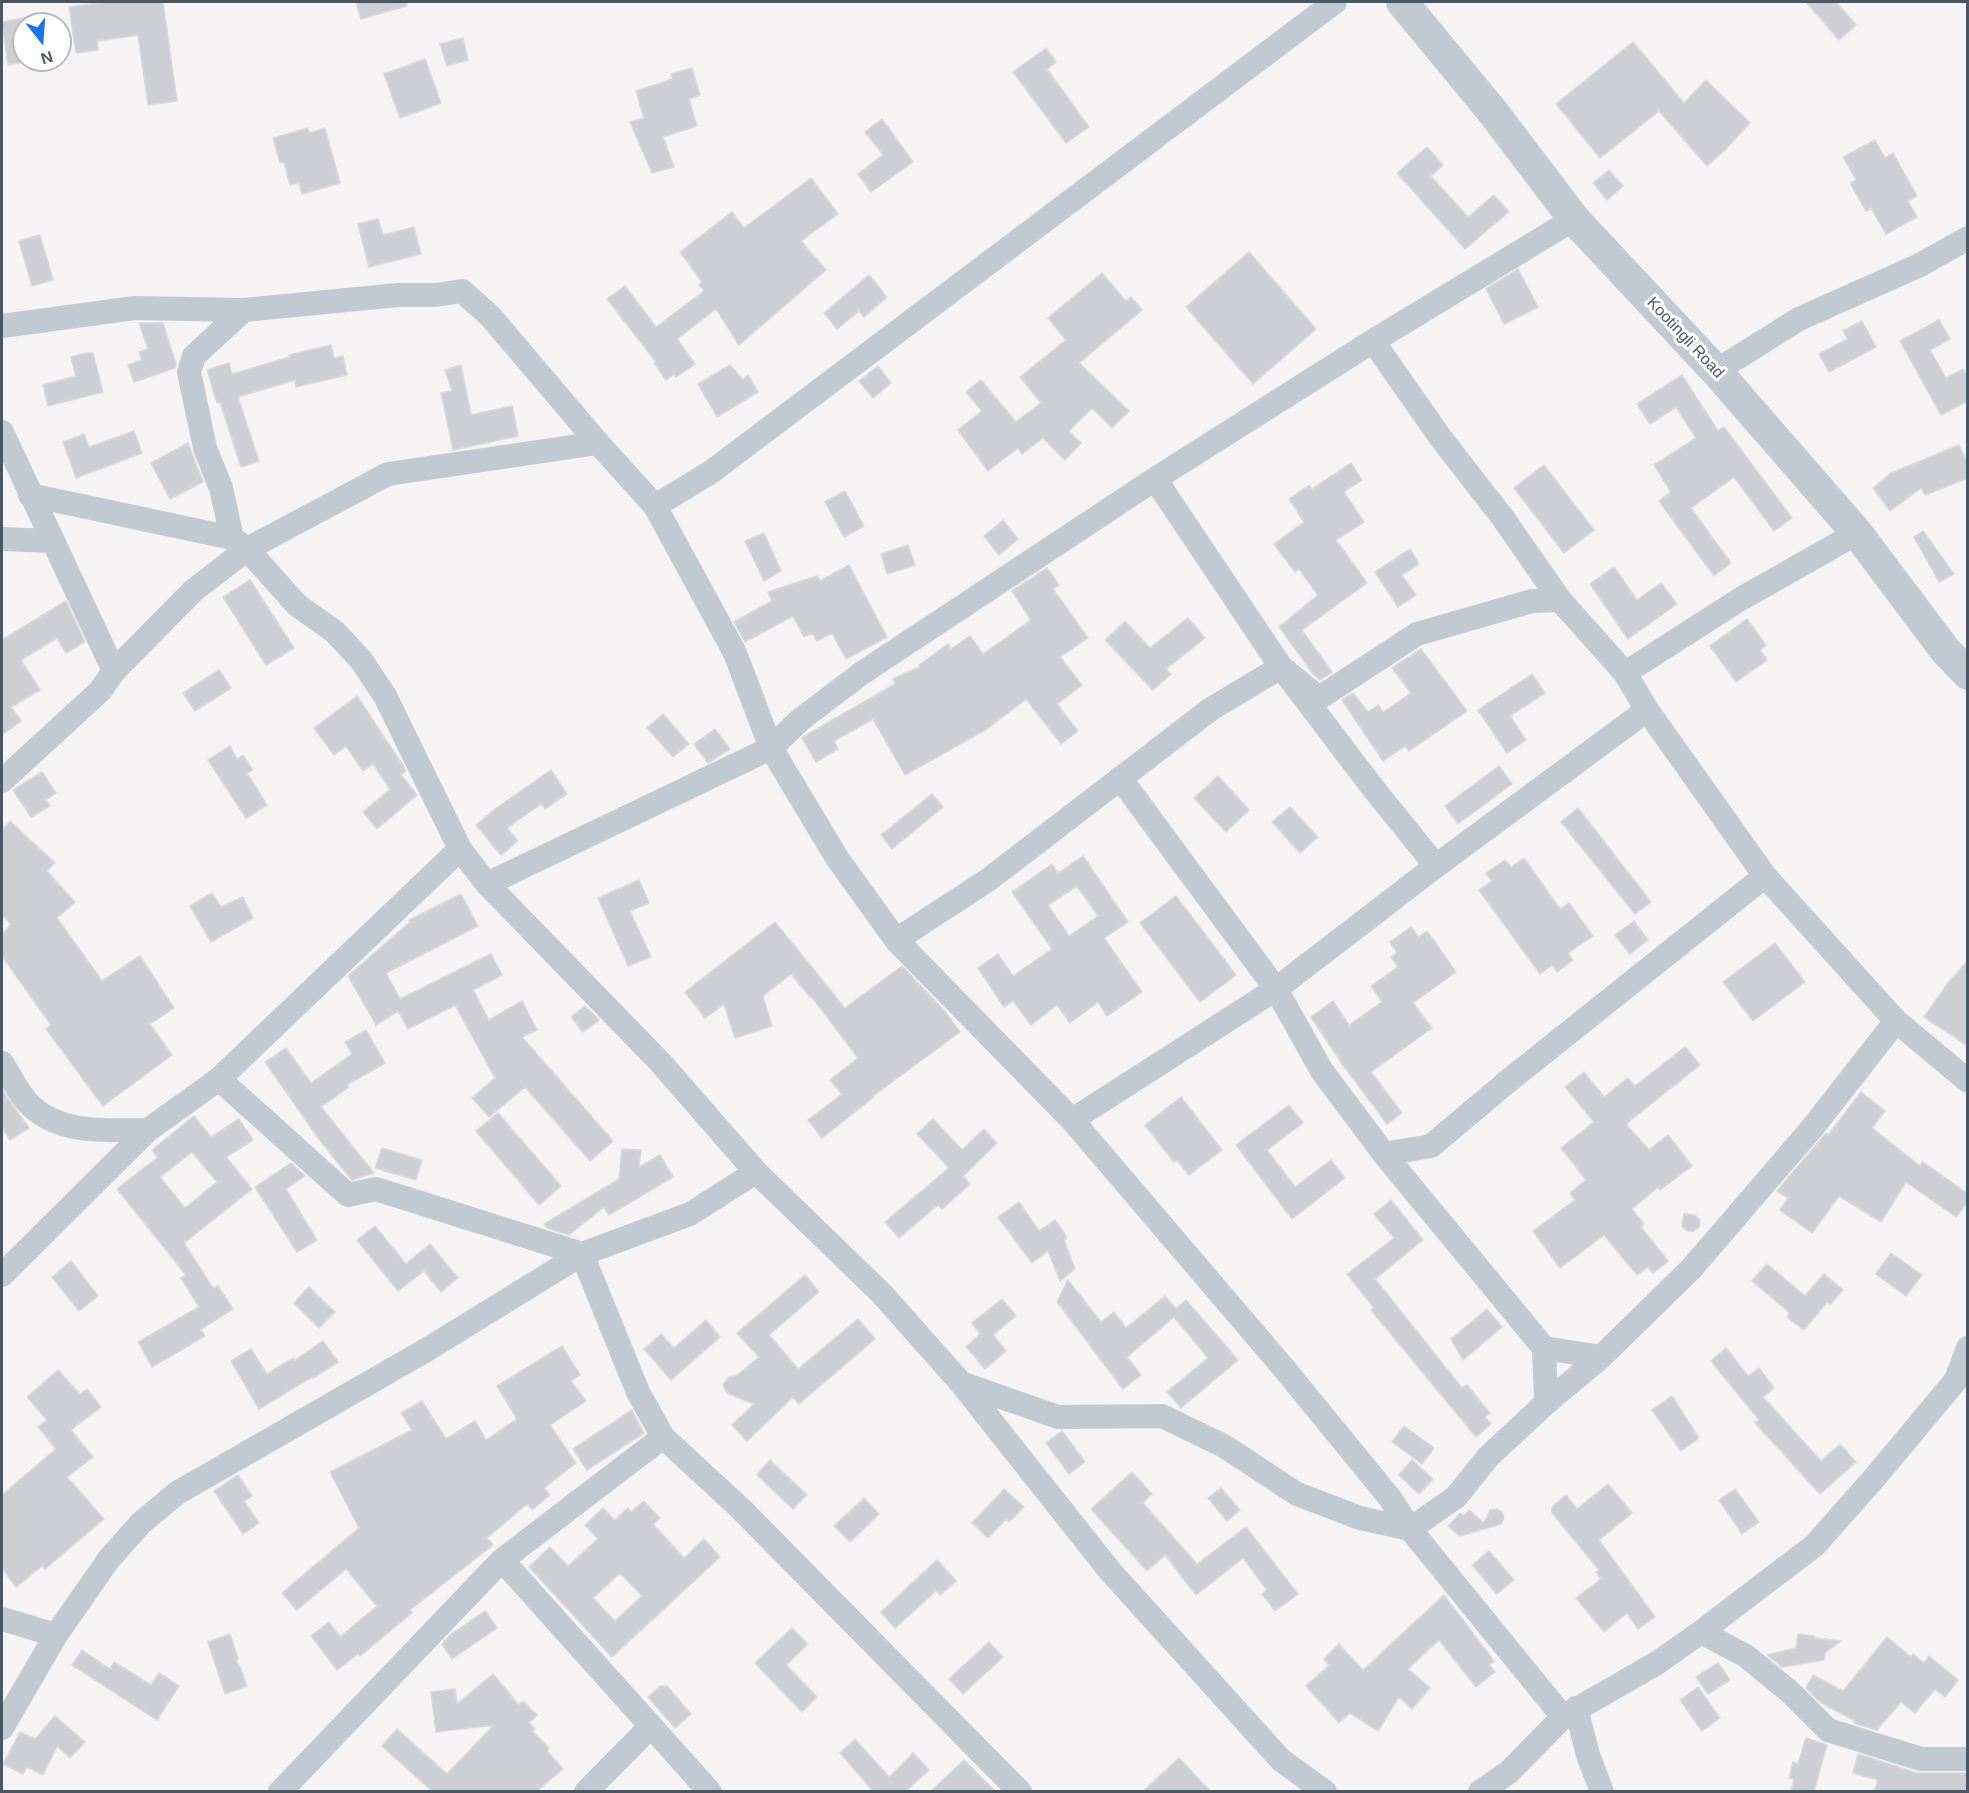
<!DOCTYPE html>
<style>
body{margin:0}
#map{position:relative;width:1969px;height:1793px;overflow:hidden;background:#f5f3f3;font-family:Helvetica,sans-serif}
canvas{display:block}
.frame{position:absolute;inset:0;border:3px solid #4a5661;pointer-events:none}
.north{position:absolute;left:12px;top:12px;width:60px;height:60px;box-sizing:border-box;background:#fff;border:2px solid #b7bbc0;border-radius:50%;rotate:163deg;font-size:16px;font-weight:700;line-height:24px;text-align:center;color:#4a5661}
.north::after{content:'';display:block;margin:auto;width:21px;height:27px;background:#1a73e8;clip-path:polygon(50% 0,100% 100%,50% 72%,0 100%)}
</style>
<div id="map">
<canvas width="1969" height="1793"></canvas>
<div class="frame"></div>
<div class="north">N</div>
</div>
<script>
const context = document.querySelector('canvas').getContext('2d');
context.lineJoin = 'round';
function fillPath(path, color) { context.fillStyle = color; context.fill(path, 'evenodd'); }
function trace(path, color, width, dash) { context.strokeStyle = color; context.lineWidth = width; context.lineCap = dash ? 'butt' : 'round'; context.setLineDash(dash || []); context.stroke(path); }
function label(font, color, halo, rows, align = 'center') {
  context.font = font + ' Helvetica,sans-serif'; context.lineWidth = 6; context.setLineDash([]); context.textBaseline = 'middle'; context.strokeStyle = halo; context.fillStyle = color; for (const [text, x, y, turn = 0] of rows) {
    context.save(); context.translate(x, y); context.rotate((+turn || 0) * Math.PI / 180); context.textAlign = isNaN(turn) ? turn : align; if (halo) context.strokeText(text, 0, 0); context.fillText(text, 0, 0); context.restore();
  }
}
const building = new Path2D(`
 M105 2H163L177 101 148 105 138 35 97 41 98 50 76 53 69 7Z
 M356 2H406L407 6 361 19Z
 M1806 2H1836L1856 25 1839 40Z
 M24 18V62L8 65 2 22Z
 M463 38 468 60 447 66 440 44Z
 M1633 42 1684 103 1706 80 1750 123 1726 149 1707 166 1659 111 1600 158 1556 104Z
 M1046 48 1056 62 1047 69 1089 127 1066 143 1013 72Z
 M425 59 441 103 400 118 384 74Z
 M692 68 700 95 689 99 697 126 663 137 674 167 652 173 630 122 644 118 636 91 673 79 671 74Z
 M882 119 913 162 871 192 858 174 883 155 865 132Z
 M308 128 309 133 325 128 340 183 302 194 299 183 290 185 284 162 280 163 273 138Z
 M1875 140 1885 158 1893 153 1917 196 1908 201 1917 217 1886 234 1871 208 1866 211 1850 183 1856 180 1843 157Z
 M1427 147 1443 165 1431 176 1468 217 1494 195 1509 212 1465 249 1397 173Z
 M1609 170 1623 186 1607 200 1593 183Z
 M811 178 838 214 801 241 826 270 739 345 716 309 677 339 695 364 676 377 674 374 666 380 654 363 656 362 607 299 625 286 656 327 704 291 699 285 702 282 680 252 732 212 744 228Z
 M378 219 383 235 414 227 421 254 369 267 358 224Z
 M40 235 53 280 32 286 19 241Z
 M1249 252 1316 329 1253 384 1186 307Z
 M1518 269 1538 307 1504 324 1486 289Z
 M1102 273 1126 301 1131 297 1142 310 1079 363 1129 411 1112 428 1092 408 1069 431 1081 443 1065 460 1043 438 1022 454 1018 448 988 471 958 430 982 411 966 392 981 380 1016 422 1041 403 1020 377 1066 340 1048 318Z
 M869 275 887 297 864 317 859 311 837 329 824 313Z
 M1939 320 1950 339 1930 350 1946 378 1963 369 1968 378V401L1941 415 1900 341Z
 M1862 321 1876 347 1829 372 1819 354 1848 339 1843 331Z
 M139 323H163L176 364 175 368 134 382 128 365 142 360 139 352 148 349Z
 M331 345 334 358 343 356 347 375 296 387 295 380 238 397 259 461 241 467 220 402 217 403 207 370 229 363 232 374 290 357 289 355Z
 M86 353H93L103 392 48 406 43 385 76 376 71 357Z
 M461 365 471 415 512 406 518 436 453 450 441 393 452 391 445 370Z
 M730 365 743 380 748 375 758 392 717 417 698 384Z
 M878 366 891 383 873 398 859 381Z
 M1682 375 1718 431 1724 427 1792 518 1774 531 1734 477 1691 508 1731 563 1714 576 1659 501 1671 492 1654 465 1696 438 1676 407 1650 424 1637 404Z
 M134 431 142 453 76 478 63 442 84 434 89 447Z
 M188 443 203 482 170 499 151 463Z
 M1959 445 1968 464V478L1925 495 1921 488 1890 511 1873 488 1891 473Z
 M1351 463 1362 480 1344 492 1364 522 1336 540 1367 583 1302 630 1332 672 1320 680 1314 675 1279 627 1318 595 1299 569 1295 572 1274 544 1304 522 1289 499 1309 485 1312 489Z
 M1544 465 1594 530 1564 553 1514 488Z
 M845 491 864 526 844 537 825 502Z
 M1003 520 1018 539 999 555 984 536Z
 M1923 531 1954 574 1939 582 1914 537Z
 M764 533 781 571 764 581 745 541Z
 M908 545 915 565 887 574 881 554Z
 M1410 549 1419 564 1402 575 1416 595 1398 607 1375 572Z
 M849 565 887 637 846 659 832 633 817 641 812 633 804 637 793 616 745 642 734 622 772 601 768 592 817 576 820 581Z
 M1614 567 1637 600 1661 583 1677 604 1628 639 1590 584Z
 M1047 568 1059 585 1053 589 1088 638 1060 657 1082 685 1057 704 1078 731 1061 744 1026 699 987 729 905 775 873 719 834 741 838 749 816 762 802 738 803 737 895 684 893 679 919 667V665L948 644 951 649 970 636 983 654 1031 620 1012 591Z
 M250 580 294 648 266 665 223 597Z
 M66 601 85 642 66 653 57 638 21 660 40 690 11 707 21 721 2 735V640Z
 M1188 618 1205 638 1166 669 1171 674 1153 690 1105 640 1125 621 1150 648Z
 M1747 619 1766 645 1760 650 1767 660 1736 682 1710 646Z
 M1421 649 1467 711 1409 751 1405 746 1383 761 1342 700 1353 693 1368 712 1378 705 1383 712 1411 693 1392 668Z
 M219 670 231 688 195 711 183 693Z
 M1532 674 1545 693 1510 716 1526 740 1507 753 1478 710Z
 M357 696 404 767 406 771 401 775 417 795 377 829 363 812 390 789 373 764 363 771 346 746 334 755 314 728Z
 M663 714 689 744 673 757 647 728Z
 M715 729 730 749 708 763 694 744Z
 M230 746 237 759 243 755 253 770 247 773 267 805 246 818 208 760Z
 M1499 766 1512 784 1458 824 1445 806Z
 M551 770 567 794 545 809 541 804 507 828 518 841 501 855 476 825 495 809Z
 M42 772 56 793 46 800 50 806 31 817 13 790Z
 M1218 776 1249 810 1226 832 1194 798Z
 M932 794 943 807 892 849 881 835Z
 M1290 807 1318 837 1300 853 1272 822Z
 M1578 808 1651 902 1635 914 1561 822Z
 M10 821 55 863 47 871 75 902 57 918 102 981 140 956 174 1008 150 1024 172 1055 103 1106 46 1029 51 1025 2 956V935L11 924 2 915V830Z
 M1083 856 1128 922 1104 938 1142 992 1107 1016 1098 1002 1070 1023 1057 1005 1031 1025 1013 1001 1004 1007 978 968 998 954 1013 976 1052 949 1012 892 1052 864 1058 873ZM1077 886 1098 916 1069 936 1048 905Z
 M1524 858 1560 909 1569 903 1593 936 1568 953 1573 960 1557 972 1552 965 1540 974 1479 890 1492 881 1486 873 1505 860 1511 867Z
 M639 880 649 903 630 911 651 957 628 966 598 898Z
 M212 893 221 907 243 897 253 918 211 942 190 906Z
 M461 894 478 926 386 973 400 999 491 954 502 975 473 990 489 1020 522 1001 537 1030 522 1037 613 1141 590 1161 525 1087 489 1117 472 1098 495 1078 455 1005 408 1029 398 1011 376 1025 348 976 410 922 409 920Z
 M1176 896 1236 975 1200 1002 1140 923Z
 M1634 921 1648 940 1630 954 1615 935Z
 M775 922 845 1008 902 966 943 1009 960 1032 873 1096 874 1097 822 1138 808 1120 842 1094 830 1080 858 1058 811 996 810 997 791 974 763 996 772 1026 735 1038 724 1004 705 1018 685 992Z
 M1411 927 1419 937 1427 931 1456 972 1413 1003 1432 1028 1371 1072 1402 1113 1387 1124 1343 1065 1311 1017 1333 1001 1349 1025 1382 1002 1371 986 1398 967 1391 957 1397 953 1390 942Z
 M1775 943 1805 982 1753 1021 1723 982Z
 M1968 960V1046L1924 1017 1948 983Z
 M585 1006 599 1020 583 1032 571 1017Z
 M366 1030 385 1063 347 1085 349 1087 321 1107 374 1173 352 1180 321 1142 265 1062 286 1048 311 1083 352 1054 345 1042Z
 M1685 1047 1700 1065 1626 1124 1649 1150 1668 1135 1692 1166 1660 1190 1658 1187 1632 1209 1644 1224 1641 1227 1668 1261 1653 1273 1648 1267 1637 1275 1604 1235 1560 1268 1533 1231 1575 1200 1570 1193 1586 1180 1561 1148 1594 1122 1565 1087 1584 1072 1604 1097 1628 1078 1635 1086Z
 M2 1090 29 1128 10 1140 2 1127Z
 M1861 1092 1885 1111 1872 1128 1920 1166 1923 1162 1968 1194V1201L1956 1217 1906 1182 1881 1222 1839 1196 1812 1233 1780 1210 1788 1198 1777 1191 1826 1133 1828 1135Z
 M1181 1097 1222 1150 1189 1175 1177 1160 1174 1162 1145 1125Z
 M1289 1105 1303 1123 1267 1150 1295 1187 1331 1160 1345 1178 1292 1219 1236 1145Z
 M498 1113 561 1186 539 1205 476 1131Z
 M194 1116 211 1137 239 1119 253 1140 226 1157 252 1189 184 1243 213 1288 218 1286 233 1309 201 1329 205 1336 152 1367 138 1342 199 1307 181 1278 186 1275 117 1189 158 1157 152 1150ZM192 1152 217 1182 185 1208 160 1177Z
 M933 1119 962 1150 984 1129 997 1143 963 1176 970 1184 942 1209 938 1205 899 1238 885 1222 949 1168 917 1134Z
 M382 1148 422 1160 416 1180 375 1168Z
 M622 1149 641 1150 639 1167 660 1155 673 1177 609 1215 604 1207 569 1235 547 1228 544 1224 619 1179Z
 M291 1163 305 1176 286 1189 317 1240 297 1252 255 1187Z
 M1391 1200 1423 1240 1375 1279 1462 1388 1467 1385 1490 1413 1485 1417 1491 1424 1476 1437 1371 1310 1374 1308 1347 1274 1394 1238 1374 1214Z
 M1019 1202 1039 1231 1055 1220 1067 1237 1064 1240 1075 1269 1060 1281 1048 1251 1032 1263 998 1217Z
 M1684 1214 1695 1215 1700 1220 1699 1227 1694 1231H1687L1682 1226Z
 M375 1226 406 1264 430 1244 458 1278 441 1292 424 1271 398 1291 357 1240Z
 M1891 1253 1922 1275 1906 1296 1876 1274Z
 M71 1261 98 1296 79 1311 52 1277Z
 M1767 1264 1805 1296 1824 1274 1843 1290 1830 1305 1827 1302 1804 1330 1787 1317 1790 1313 1752 1281Z
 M805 1275 819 1292 769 1335 798 1369 858 1319 875 1339 799 1404 793 1397 747 1441 732 1425 754 1404 727 1393 723 1385 729 1377 736 1376 759 1357 737 1333Z
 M1068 1280 1101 1322 1114 1312 1126 1328 1165 1296 1176 1309 1186 1300 1238 1360 1181 1408 1167 1392 1208 1358 1174 1317 1127 1357 1141 1375 1123 1389 1057 1302Z
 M309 1287 335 1312 319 1328 294 1303Z
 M1002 1299 1016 1316 993 1335 1006 1351 985 1369 966 1347 980 1334 972 1323Z
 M1487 1309 1502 1327 1463 1360 1451 1339Z
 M706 1320 720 1337 671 1380 644 1349 661 1334 674 1348Z
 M323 1341 338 1362 313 1378 312 1377 259 1409 231 1361 251 1349 267 1374 293 1358 294 1361Z
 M562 1346 580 1375 571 1381 586 1401 550 1425 576 1463 544 1488 550 1495 532 1510 527 1504 487 1538 493 1545 410 1610 412 1613 360 1656 358 1654 337 1670 311 1636 329 1622 340 1637 377 1606 346 1569 297 1610 282 1593 359 1528 330 1472 412 1430 401 1413 422 1401 446 1439 475 1421 486 1440 517 1419 497 1386Z
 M1726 1348 1748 1376 1759 1368 1774 1388 1763 1397 1821 1461 1840 1444 1856 1462 1820 1494 1755 1423 1759 1420 1711 1361Z
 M58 1370 80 1394 87 1389 101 1407 71 1430 93 1457 67 1477 104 1519 45 1569 42 1566 16 1587 2 1568V1495L56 1449 38 1427 47 1420 27 1397Z
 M1672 1396 1699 1438 1681 1451 1652 1410Z
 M632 1410 644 1433 587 1470 573 1449Z
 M1404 1426 1434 1448 1422 1464 1392 1442Z
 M1062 1431 1085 1462 1069 1474 1046 1443Z
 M770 1460 807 1495 793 1509 757 1475Z
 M1412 1460 1433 1479 1419 1494 1399 1475Z
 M1132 1472 1152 1494 1143 1503 1197 1564 1246 1527 1298 1594 1275 1611 1262 1594 1267 1590 1243 1558 1196 1595 1165 1555 1147 1571 1091 1509Z
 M238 1475 252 1496 244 1501 259 1523 243 1534 214 1491Z
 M1608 1484 1632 1513 1599 1540 1655 1617 1638 1629 1627 1613 1604 1632 1576 1598 1601 1579 1596 1572 1599 1570 1552 1513V1507L1566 1495 1577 1509Z
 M1221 1488 1240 1510 1227 1521 1208 1498Z
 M1004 1489 1024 1507 1009 1522 1006 1519 988 1538 972 1523Z
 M1735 1489 1759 1522 1742 1534 1719 1500Z
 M864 1498 879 1514 850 1542 834 1526Z
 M644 1501 660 1518 653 1524 684 1558 704 1539 720 1557 612 1657 529 1567 550 1547 568 1566 598 1539 585 1525 603 1508 615 1520 628 1508 631 1512ZM620 1573 642 1596 615 1621 593 1598Z
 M1497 1509 1502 1512 1504 1518 1501 1524 1460 1536 1448 1526 1460 1513 1464 1516 1469 1510 1484 1523 1490 1510Z
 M1489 1551 1514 1580 1497 1594 1472 1565Z
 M937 1560 956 1581 940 1595 936 1591 895 1628 881 1612Z
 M1444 1595 1494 1661 1489 1665 1495 1672 1476 1687 1439 1640 1408 1669 1430 1688 1412 1709 1399 1697 1378 1731 1350 1713 1339 1723 1306 1686 1329 1665 1324 1659 1339 1644 1363 1670Z
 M485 1611 497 1628 452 1659 442 1644 450 1635Z
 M792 1628 808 1644 786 1665 817 1697 802 1712 755 1663Z
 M230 1634 238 1659 236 1661 241 1669 247 1686 225 1694 208 1642Z
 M1798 1634 1814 1636V1638L1841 1641 1825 1653 1824 1660 1782 1667 1767 1655 1796 1648Z
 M1887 1637 1911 1657 1913 1654 1924 1663 1929 1656 1958 1680 1945 1697 1935 1689 1915 1713 1901 1702 1877 1730 1854 1723 1855 1721 1820 1702 1806 1688 1813 1675 1843 1691Z
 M989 1642 1003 1657 963 1694 949 1679Z
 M82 1650 110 1669 114 1662 151 1685 159 1673 179 1686 157 1720 72 1665Z
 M1718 1663 1730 1680 1708 1694 1696 1677Z
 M493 1674 519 1705 523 1701 537 1715 529 1723 535 1729 532 1731 549 1748 547 1751 563 1769 537 1791H432L382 1746 397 1729 447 1774 494 1725 436 1732 431 1692 455 1689 457 1704Z
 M660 1686H667L691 1714 675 1728 648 1697Z
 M1698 1687 1720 1718 1702 1731 1680 1700Z
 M55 1716 85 1742 70 1758 57 1746 43 1775 27 1767 23 1774 3 1764 20 1732 35 1739Z
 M1806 1738 1827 1745 1814 1791H1791L1794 1779 1789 1778 1793 1762 1798 1764Z
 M855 1739 889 1777 913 1753 929 1770 906 1791H873L840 1753Z
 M1858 1754 1917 1773H1968V1791H1874L1878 1780 1853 1773Z
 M1179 1758 1210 1791H1143L1163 1773Z
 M964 1760 995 1791H931Z`);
const minor = new Path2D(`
 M244 310 194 356 189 372 205 448 221 488 232 538 247 549 388 474 598 443
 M2 326 135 308 244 310 398 295H436L462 291 490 316 598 443 655 506 735 653 771 748 837 858 896 940 988 880 1211 709 1281 667 1319 698 1417 634 1532 601 1560 600
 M1373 341 1440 437 1503 518 1560 600 1625 673 1647 710 1765 876 1896 1021 1968 1081
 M1716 371 1799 319 1920 265 1968 238
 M2 432 114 671
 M1155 479 1281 667 1373 788 1436 866 1647 710
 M30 495 232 538
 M655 506 711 472 1335 2
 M2 539 52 541
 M1625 673 1739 600 1857 533
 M2 781 100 691 114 671 193 591 247 549 297 605 335 632 361 660 385 696 460 849 487 884 660 1062 756 1172 882 1294 961 1383 1110 1571 1281 1760 1325 1792
 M1436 866 1276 989 1322 1071 1384 1154 1544 1348 1546 1403
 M487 884 771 748 800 720 862 673 1155 479 1373 341 1574 219
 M896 940 1072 1120 1282 1366 1390 1498 1410 1529 1563 1717
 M2 1063C11 1077 19 1095 31 1106 62 1135 108 1130 148 1130
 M219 1079 348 1195 376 1189 582 1254 638 1392 663 1437 740 1508 1020 1792
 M1072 1120 1276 989 1120 778
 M1384 1154 1431 1146 1507 1082 1765 876
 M2 1275 148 1130 219 1079 460 849
 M1544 1348 1601 1357
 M961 1383 1058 1417 1162 1416 1224 1446 1297 1494 1360 1518 1410 1529 1456 1497 1488 1457 1546 1403 1601 1357 1691 1269 1813 1127 1896 1021
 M502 1560 710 1792
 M2 1619 56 1635
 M1701 1632 1815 1545 1876 1476 1956 1380 1968 1348
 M1576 1708 1588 1755 1602 1792
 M2 1728 56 1635 109 1559 141 1523 177 1493 428 1349 582 1254 690 1214 756 1172
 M280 1792 502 1560 663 1437
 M586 1792 651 1726
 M1480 1792 1509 1772 1563 1717 1657 1663 1701 1632 1746 1656 1790 1692 1828 1730 1921 1759H1968`);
const tertiary = new Path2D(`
 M1402 2 1492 111 1574 219 1716 371 1857 533 1945 650 1968 674`);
const streetNames = [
 ["Kootingli Road",1685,338,47]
];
fillPath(building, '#cdcfd5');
trace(building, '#d7d9de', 1.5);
trace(minor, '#c1cad2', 24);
trace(tertiary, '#c1cad2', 32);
label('16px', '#4a5661', '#fff', streetNames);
</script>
